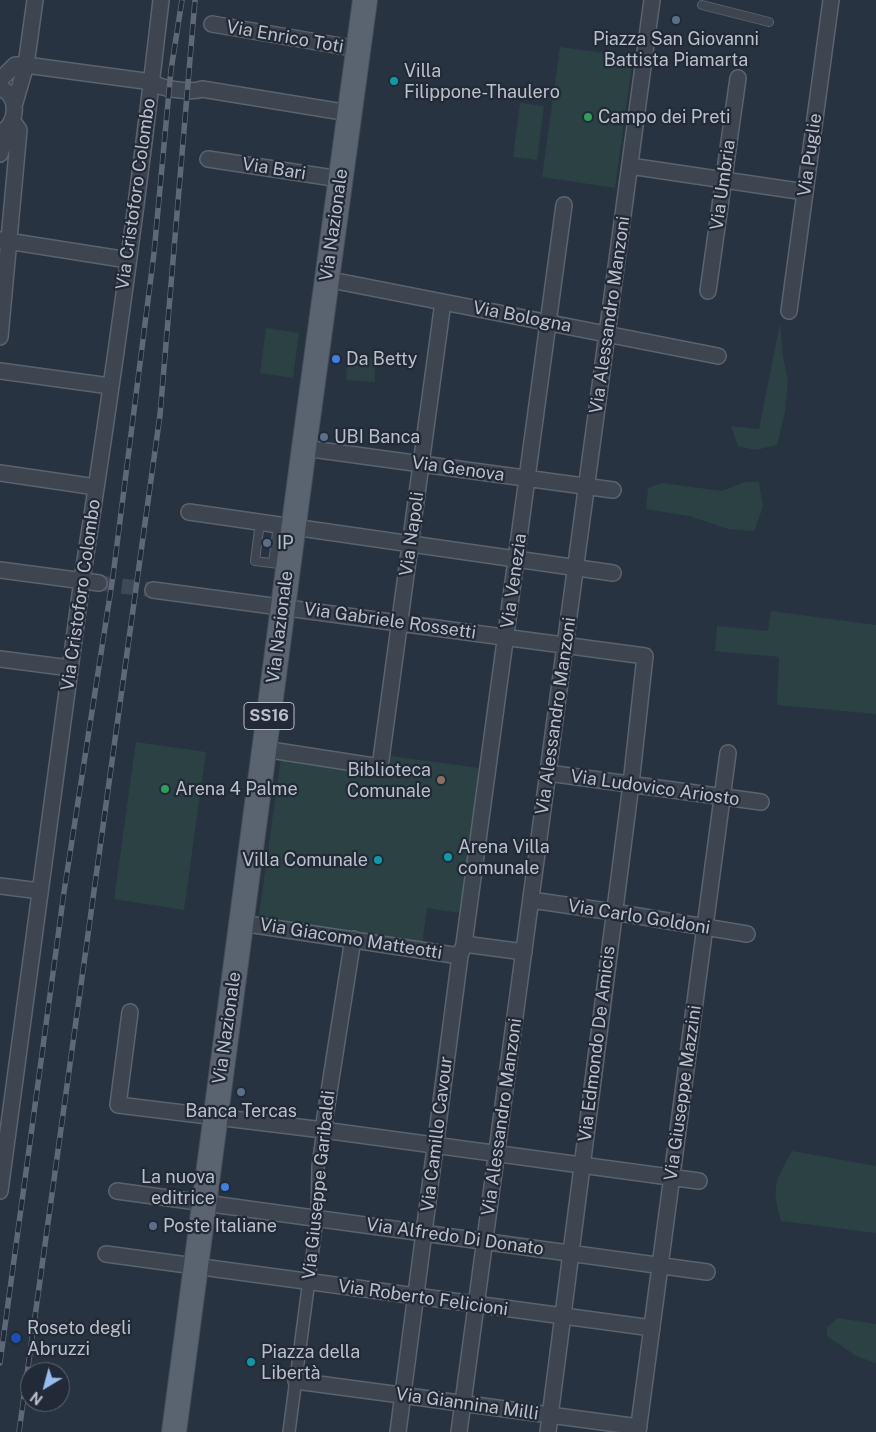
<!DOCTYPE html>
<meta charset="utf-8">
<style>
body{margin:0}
#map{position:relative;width:876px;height:1432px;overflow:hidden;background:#283341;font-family:"Public Sans",sans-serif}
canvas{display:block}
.north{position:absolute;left:20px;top:1362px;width:50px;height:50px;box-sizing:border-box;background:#212a36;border:1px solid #5e6672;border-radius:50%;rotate:217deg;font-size:14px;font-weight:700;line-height:20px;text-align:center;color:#b9c0cb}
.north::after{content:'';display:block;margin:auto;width:18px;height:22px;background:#96bcf2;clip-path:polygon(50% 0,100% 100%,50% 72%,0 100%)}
</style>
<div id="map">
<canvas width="876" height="1432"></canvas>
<div class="north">N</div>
</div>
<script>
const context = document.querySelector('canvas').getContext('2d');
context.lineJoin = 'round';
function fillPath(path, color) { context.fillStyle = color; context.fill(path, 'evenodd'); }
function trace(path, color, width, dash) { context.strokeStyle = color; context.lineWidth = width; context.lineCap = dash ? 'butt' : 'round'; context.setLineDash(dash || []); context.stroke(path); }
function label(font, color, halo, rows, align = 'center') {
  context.font = font + ' "Public Sans",sans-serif'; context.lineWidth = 4.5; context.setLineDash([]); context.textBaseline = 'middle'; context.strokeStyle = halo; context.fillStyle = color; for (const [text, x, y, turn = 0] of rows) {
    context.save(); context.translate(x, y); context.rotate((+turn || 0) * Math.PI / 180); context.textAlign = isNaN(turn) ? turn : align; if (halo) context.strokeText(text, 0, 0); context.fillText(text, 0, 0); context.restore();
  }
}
const green = new Path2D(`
 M560 47 633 57 615 188 542 177Z
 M520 103 544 106 537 160 513 157Z
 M780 323 783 356 788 381 785 412 777 445 755 450 738 446 731 426 759 429Z
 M266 328 299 333 293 378 260 373Z
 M347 355 375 359V382L346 380Z
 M745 482H759L763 507 754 531 728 529 689 516 646 509 648 488 662 483 722 491Z
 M771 611 876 625V714L777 705 779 657 715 651 717 626 768 631Z
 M136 742 206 752 184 910 114 899Z
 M391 756 479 768 460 913 427 908 422 945 258 922 281 757 388 772Z
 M792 1151 876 1166V1233L781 1221C771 1186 775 1182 792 1151Z
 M838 1318 876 1324V1363L856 1356 827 1336V1327Z`);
const minorTunnel = new Path2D(`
 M99 583 153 590`);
const service = new Path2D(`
 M702 5 769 22
 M260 522 255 561 287 565
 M273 563 278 525`);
const pedestrian = new Path2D(`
 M289 1432 317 1219 318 1166 323 1130`);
const minor = new Path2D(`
 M212 24 358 49
 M0 80 15 65H26L152 82C160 89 191 93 202 89L349 113
 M0 88C20 95 18 125 0 133
 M14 106 26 65 35 0
 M0 154 11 124
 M208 159 340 179
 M630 166 805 192
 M1 240 128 260
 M326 279 718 356
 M708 291 738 78
 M789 311 831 0
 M0 337 19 130 12 120
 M0 371 110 386
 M304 448 613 490
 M0 473 96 487
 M189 512 613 573
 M0 570 99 583
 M153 590 645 656 631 784 548 1432
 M0 659 70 668
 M264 749 380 767 443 302
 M548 773 761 802
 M0 886 40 891
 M531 900 614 912 747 934
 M241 923 460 956
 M464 944 524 952
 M130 1012 118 1105 323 1130 699 1181
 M323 1130 353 939
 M0 1191 82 580C112 388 139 194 161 0
 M117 1191 707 1272
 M106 1254 652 1328
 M296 1381 639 1427
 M398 1432 460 956 464 944 564 205
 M459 1432 652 0
 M638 1432 728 753`);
const primary = new Path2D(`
 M174 1432 304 448 365 0`);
const rail = new Path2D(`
 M0 1363 64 892 113 576 154 253 171 70 182 0
 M19 1432 160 415 195 0`);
const markers = [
 [676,20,5,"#5c6f8a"],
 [394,81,5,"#0f9aa8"],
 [588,117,5,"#2e9e5b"],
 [336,359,5,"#3f7fe0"],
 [324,437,5,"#5c6f8a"],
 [267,543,5,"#5c6f8a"],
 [441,780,5,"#8d6e63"],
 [165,789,5,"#2e9e5b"],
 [448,857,5,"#0f9aa8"],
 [378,860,5,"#0f9aa8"],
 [241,1092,5,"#5c6f8a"],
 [225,1187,5,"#3f7fe0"],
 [153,1226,5,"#5c6f8a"],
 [16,1338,6,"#1a4fb4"],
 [251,1362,5,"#0f9aa8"]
];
const shields = [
 [269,716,50]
];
const shieldNames = [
 ["SS16",269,716]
];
const streetNames = [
 ["Via Enrico Toti",285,37,10],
 ["Via Puglie",810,155,-82],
 ["Via Bari",274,169,9],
 ["Via Umbria",723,185,-82],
 ["Via Cristoforo Colombo",136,194,-82],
 ["Via Nazionale",334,225,-82],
 ["Via Alessandro Manzoni",610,315,-82],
 ["Via Bologna",522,317,11],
 ["Via Genova",458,469,8],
 ["Via Napoli",412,534,-82],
 ["Via Venezia",514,581,-82],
 ["Via Cristoforo Colombo",81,595,-82],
 ["Via Gabriele Rossetti",390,621,8],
 ["Via Nazionale",280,627,-83],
 ["Via Alessandro Manzoni",556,716,-82],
 ["Via Ludovico Ariosto",655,788,8],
 ["Via Carlo Goldoni",639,917,9],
 ["Via Giacomo Matteotti",351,939,9],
 ["Via Nazionale",227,1028,-82],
 ["Via Edmondo De Amicis",597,1044,-83],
 ["Via Giuseppe Mazzini",683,1093,-82],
 ["Via Alessandro Manzoni",502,1117,-82],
 ["Via Camillo Cavour",437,1134,-83],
 ["Via Giuseppe Garibaldi",319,1185,-84],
 ["Via Alfredo Di Donato",455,1237,8],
 ["Via Roberto Felicioni",423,1298,8],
 ["Via Giannina Milli",467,1404,8]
];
const poiNames = [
 ["Piazza San Giovanni",676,39,"center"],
 ["Battista Piamarta",676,60,"center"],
 ["Villa",404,71],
 ["Filippone-Thaulero",404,92],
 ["Campo dei Preti",598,117],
 ["Da Betty",346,359],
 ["UBI Banca",334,437],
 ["IP",277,543],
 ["Biblioteca",431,770,"right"],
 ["Comunale",431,791,"right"],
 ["Arena 4 Palme",175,789],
 ["Arena Villa",458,847],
 ["comunale",458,868],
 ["Villa Comunale",368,860,"right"],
 ["Banca Tercas",241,1111,"center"],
 ["La nuova",215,1177,"right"],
 ["editrice",215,1198,"right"],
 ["Poste Italiane",163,1226],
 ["Roseto degli",27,1328],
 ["Abruzzi",27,1349],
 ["Piazza della",261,1352],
 ["Libertà",261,1373]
];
fillPath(green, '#2b4143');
trace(minorTunnel, '#3e4856', 15, [15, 8]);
trace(service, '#5a636e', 10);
trace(pedestrian, '#5a636e', 14);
trace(minor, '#5a636e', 18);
trace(primary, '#464e5a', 26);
trace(service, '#3c4550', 8);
trace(pedestrian, '#3c4550', 11);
trace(minor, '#3c4550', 15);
trace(primary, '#5a6470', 24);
trace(rail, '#5e6977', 5.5);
trace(rail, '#212a36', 4, [11]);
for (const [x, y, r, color] of markers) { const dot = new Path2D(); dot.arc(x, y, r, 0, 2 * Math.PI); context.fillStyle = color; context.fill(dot); trace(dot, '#212a36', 2); }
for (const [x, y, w] of shields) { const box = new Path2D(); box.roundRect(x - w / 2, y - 13.5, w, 27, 4); context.fillStyle = '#212a36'; context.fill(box); trace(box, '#b9c0cb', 1); }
label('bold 16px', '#b9c0cb', null, shieldNames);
label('18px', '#b9c0cb', '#212a36', streetNames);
label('18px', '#b9c0cb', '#212a36', poiNames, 'left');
</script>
